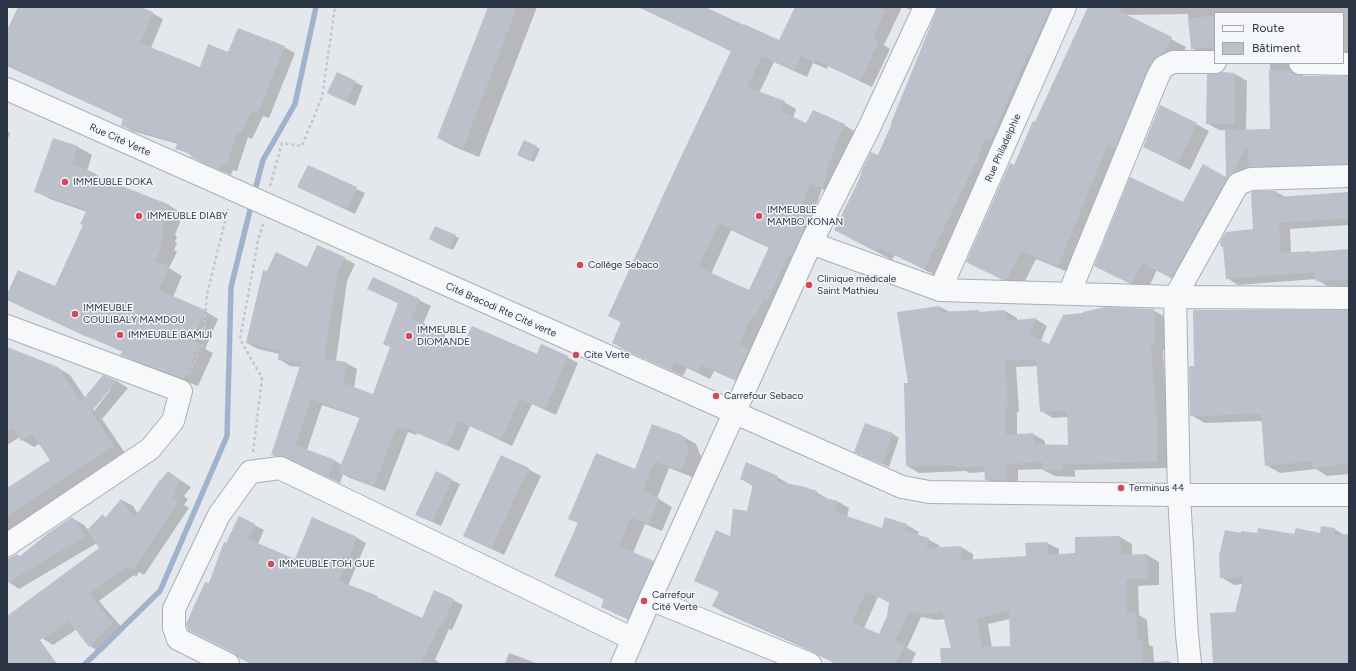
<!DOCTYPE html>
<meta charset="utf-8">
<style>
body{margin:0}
#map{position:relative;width:1356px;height:671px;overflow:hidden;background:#e4e7ec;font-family:Figtree,sans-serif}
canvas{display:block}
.frame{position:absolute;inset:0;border:8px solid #2b3445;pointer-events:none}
.legend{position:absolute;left:1214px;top:12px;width:130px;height:52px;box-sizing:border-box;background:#f4f6f9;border:1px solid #a4a8b1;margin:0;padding:5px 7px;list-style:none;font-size:12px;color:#2b3445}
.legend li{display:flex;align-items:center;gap:8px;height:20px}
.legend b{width:20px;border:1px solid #a4a8b1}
</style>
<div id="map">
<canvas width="1356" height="671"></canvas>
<div class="frame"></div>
<ul class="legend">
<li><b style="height:5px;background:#f7f8fa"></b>Route</li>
<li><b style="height:11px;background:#bbc0ca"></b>Bâtiment</li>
</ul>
</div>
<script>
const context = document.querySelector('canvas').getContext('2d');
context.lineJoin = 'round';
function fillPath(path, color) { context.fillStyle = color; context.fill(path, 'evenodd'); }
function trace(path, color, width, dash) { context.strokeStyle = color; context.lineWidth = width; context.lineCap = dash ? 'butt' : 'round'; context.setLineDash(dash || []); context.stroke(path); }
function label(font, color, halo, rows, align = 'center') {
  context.font = font + ' Figtree,sans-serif'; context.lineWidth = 3; context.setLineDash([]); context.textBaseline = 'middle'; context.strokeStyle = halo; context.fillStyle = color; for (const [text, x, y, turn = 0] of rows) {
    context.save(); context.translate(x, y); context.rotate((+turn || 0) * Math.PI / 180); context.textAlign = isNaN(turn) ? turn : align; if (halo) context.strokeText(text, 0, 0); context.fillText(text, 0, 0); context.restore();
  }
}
const shadow = new Path2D(`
 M19 7H137L152 13 163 19 151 48 201 68 229 53 284 47 295 53 269 118 263 116 252 139 248 137 237 171 233 170 231 175 203 163 193 156 177 148 178 144 132 131 122 125 123 119 7 66V32Z
 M489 7H537L479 157 455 147 438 138Z
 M664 7H702L779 41 796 7H902L884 45 890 49 872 87 828 66 827 69 813 63 807 77 774 62 759 93 784 102 796 109 793 118 807 124 844 125 856 132 834 194 822 189 812 217 823 223 748 386 714 371 710 379 687 368 683 376 625 350 613 343 622 323 610 316 732 52 660 16ZM731 230 769 248 750 292 711 274Z
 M903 7H918L917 12Z
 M940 7H1071L939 277 895 255 892 260 850 238 878 156 893 123Z
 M1089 7H1349V59H1343V13H1215V56L1206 57 1192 48 1188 14 1126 15 1186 47 1180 59 1153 61 1154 75 1073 274 1036 259 1022 287H1017L967 262 1015 166Z
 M1270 63H1306L1302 71 1303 77H1349V173L1254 169 1186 286 1157 270 1147 291H1146L1110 274 1095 266 1183 203 1203 166 1227 178 1226 130H1219L1207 123 1235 74 1247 81 1246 131 1271 130Z
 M355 82 363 86 355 106 337 97Z
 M1196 124 1209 131 1190 170 1144 147Z
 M7 131 10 133 7 141Z
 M54 139 78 147 92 155 87 171 95 174 107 181 170 206 183 214 175 235 177 237 175 242 177 243 174 250 177 252 169 268 182 276 173 297 205 311 218 319 205 349 213 353 198 386 135 362 121 354 123 352 20 306 7 299V296L55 288 84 226 87 212 50 199 36 191Z
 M536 147 540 149 534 162 522 157Z
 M308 166 365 193 355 214 298 187Z
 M1254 192H1276L1286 197 1349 193V225L1290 229 1291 253 1309 252 1312 253 1349 250V286L1329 287 1317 280V279L1238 285 1227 278 1225 248 1222 246 1254 230Z
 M455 236 459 238 453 250 434 241Z
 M344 258 355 264 347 281 336 361 346 363 357 369 354 388 374 395 391 347 399 304 369 288 373 278 431 306 423 324 434 328 445 334 444 338 464 345 537 355 567 357 578 363 556 415 532 404 512 446 470 426 459 451 417 433 416 435 408 432 385 491 350 478 343 474 340 483 297 463 283 461 272 454 301 367 290 366 279 359V354L258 349 247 343 308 268ZM322 405 360 418 342 465 335 461 307 450Z
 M940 307 950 312 979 311 982 313 1005 311 1017 318V321L1036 319 1047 326 1041 341 1050 345 1153 310 1165 317 1167 350H1163L1168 432 1169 468 1075 470V477L1055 476 1043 470V469L1018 470V486H997L986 479 985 472 969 473 966 471 919 473 907 466 909 383 899 313ZM1037 366 1041 411 1053 418 1068 417 1069 446 1045 445V441L1033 434 1017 435V412H1019L1016 367Z
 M1349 311V474L1327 476 1316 469 1280 473 1266 465 1262 421 1205 423 1191 415 1195 367Z
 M7 349 58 368 70 375 86 399 103 376 117 381 128 388 102 419 125 453 25 519 27 521 7 533V489L51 461 40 443 34 447 22 440 20 437 7 445ZM110 388 111 389 94 411 92 409Z
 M893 434 899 438 889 467 862 456Z
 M682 436 696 444 702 459 695 478 669 468 657 498 672 507 662 531 645 524 633 553 653 562 667 570 642 626 616 614 602 606 605 600 555 575 579 524 569 518 636 471Z
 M528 469 541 476 504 555 465 536Z
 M168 472 191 487 184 496 188 499 184 505 189 508 144 575 139 572 136 577 134 575 99 601 124 630 101 653 90 646 77 629 53 645 42 638 100 549 97 543 19 589 7 581V560L17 555 21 557 72 518 84 525 88 530 103 516 107 518 122 500 133 506 138 514Z
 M436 472 460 484 441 526 417 515Z
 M777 477 789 484 816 492 828 499 837 501 849 508 847 517 883 529 886 518 907 525 919 532 917 536 928 539 940 546 939 548 961 547 973 554V560L1027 557 1047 543 1059 549V555L1076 553 1120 537 1132 544V555H1147L1159 562V585L1138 586 1139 615 1147 620 1149 645 1153 647 1154 662 1168 661 1174 664H942L952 649 945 619 936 620 921 617 907 648 916 653 911 664H836L809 650 725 613 713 606 719 592 695 580 731 537 748 512 753 486 741 479ZM878 597 890 603 888 616 879 635 864 628ZM1010 619 1011 647 992 648 988 624Z
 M239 517 264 530 258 544 295 560 357 538 366 543 348 586 423 620 453 600 463 605 452 630 449 629 435 660 441 664H252L209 584Z
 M1334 529 1346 536 1349 535V664H1214L1236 613 1243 584 1234 585 1221 577 1241 534 1295 535 1321 534Z
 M509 653 536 663 538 664H505Z`);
const stream = new Path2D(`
 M254 194 263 160 295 104 316 7
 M85 664 160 591 227 436 231 287 252 202`);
const building = new Path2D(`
 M18 7H140L153 12 140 43 200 67 208 44 228 52 238 28 285 46 258 113 252 110 241 134 238 132 226 166 222 165 220 170 191 157 192 154 175 149 178 142 121 126 123 119 7 65V30Z
 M488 7H517L463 148 437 138Z
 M638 7H705L744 25V24L779 40 795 7H877L885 11 873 38 879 41 860 81 816 60 814 63 801 56 794 71 762 56 747 87 785 101 781 111 806 123 813 110 845 124 834 148H835L825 173 827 175 822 188 810 183 800 210 811 215 791 257 788 256 768 300 764 298 755 317 752 316 739 344 749 349 735 380 701 365 698 372 674 362 671 370 612 343 621 322 608 316 672 176 731 51ZM719 223 769 247 749 290 698 267Z
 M938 7H1051L1029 55 1028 54 990 141 985 139 976 164H975L924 269 879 248 877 252 834 230 858 182 863 168 871 152 878 155 892 123H891Z
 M1088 7H1121L1119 11 1172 37 1165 52 1157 56 1152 61 1147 70 1115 149 1107 146 1058 266 1021 251 1007 279H1001L966 262 1010 163 1014 165 1033 121 1035 122Z
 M1215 16V47L1191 49 1188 18Z
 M1269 70H1290L1294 74 1300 76H1349V164L1249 167 1247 145 1233 173 1227 178 1171 278 1142 263 1132 283H1130L1094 266 1130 177 1183 202 1203 164 1226 177 1225 130 1270 129Z
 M337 72 356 81 346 102 327 93Z
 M1222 72 1235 73 1234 124H1206L1207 74H1215Z
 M1160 105 1197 123 1178 163 1143 147Z
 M53 138 78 146 72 165 95 173 94 175 170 205 161 227 164 228 162 233 164 234 160 242 163 243 155 261 169 267 159 290 205 310 192 341 200 344 184 379 120 355 123 351 85 336 7 300V294L18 270 55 286 83 225 80 224 87 210 34 192Z
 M524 140 537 146 530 161 517 155Z
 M308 165 357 187 347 210 297 187Z
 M1254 191H1276L1277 197 1349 192V218L1279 223 1281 253 1310 251V252L1349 249V279L1316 281 1315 272 1226 279 1223 247H1221L1220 242 1226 232 1253 229 1251 193Z
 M435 226 456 235 449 249 429 239Z
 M317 245 345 257 337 275 324 359 346 362 343 383 373 394 390 347 383 344 398 303 367 289 373 277 420 299 411 319 435 327 433 332 463 344 472 326 537 354 541 344 568 356 545 409 520 399 501 440 458 421 447 446 406 428 405 430 397 426 374 486 338 472 360 417 311 399 295 445 335 460 328 478 285 457 271 455 301 363 278 360 279 351 246 343 263 270 267 271 276 252 307 267Z
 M940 306 941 312 979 310V312L1005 310 1006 321 1036 318 1029 335 1049 344 1063 315 1083 313V312L1105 307 1154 309 1155 344H1151L1157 425V462L1063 464V471L1042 470 1043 462 1006 464 1007 480H985L984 466 956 467V465L906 466 904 383H908L897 312ZM1036 359 1040 412 1067 410 1068 445 1034 444 1033 433 1006 435 1005 406H1008L1005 361Z
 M1193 310H1349V464H1335L1336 466 1312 468V461L1265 466 1261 414 1190 416 1189 366H1194Z
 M7 347 58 367 81 402 103 375 117 381 91 412 114 446 7 516V488L50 460 32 434 21 441 13 428 7 431Z
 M865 423 893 433 882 464 854 452Z
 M652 424 682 435 689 451 681 471 655 461 642 491 659 498 648 524 631 517 619 546 654 561 628 619 601 607 604 599 554 576 578 523 568 519 596 453 635 469Z
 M501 455 529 468 491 549 463 536Z
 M746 462 778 476 776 481 805 487 817 491 815 496 838 501 835 512 882 528 885 517 907 524 905 531 929 538 926 548 961 546 962 560 1026 556 1025 543 1048 542V555L1075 553V537L1120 536 1121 555 1147 554 1148 579H1126L1127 613 1136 612 1137 640 1142 639 1143 664H941L940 648H951L942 612 923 614 909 611 895 641 905 645 896 664H837L820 656 815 652 805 649 806 647 712 606 719 592 694 581 716 530 730 536 733 509 747 511 753 484 740 479ZM866 591 889 602 887 616 879 634 852 622ZM1009 611 1010 646 982 647 977 618Z
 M168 471 180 480 174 489 177 491 173 498 178 501 168 518 133 570 127 566 124 571 122 570 89 594 113 623 89 647 69 621 40 640 57 664H7V616L99 548 87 530 103 514 105 518 121 499 134 518 160 480H161Z
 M436 471 452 479 432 522 415 515Z
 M239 516 255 524 248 539 295 559 312 517 357 537 339 581 378 596 377 597 422 618 434 590 454 599 442 626 440 625 421 664H251L239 658 234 653 188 630 186 624 194 606 205 582 209 583 224 542 226 543Z
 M72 517 86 536 7 583V559L17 554 19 557 47 534Z
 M1321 526 1335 528 1334 535 1349 534V664H1213L1210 613 1235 612 1244 577 1220 578 1219 555 1225 530 1241 533V531L1257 533 1258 528 1294 534 1296 528 1320 533Z`);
const path = new Path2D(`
 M270 186 282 143 302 146 322 97 335 7
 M189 374 203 344 207 294 228 209
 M253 452 262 378 240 339 258 241 263 224`);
const minor = new Path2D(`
 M1300 63 1349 64
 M7 89 902 487 929 492 1179 495H1349
 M811 243 940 290 1175 297 1349 298
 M940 290 1065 7
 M1069 294 1158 76 1163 67 1173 62H1215
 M7 326 181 391 173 421 150 449 7 545
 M650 599 810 664
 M228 664 178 639 174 628V609L219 515 250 472 280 468 633 639
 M622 664 650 599 811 243 869 128 925 7
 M1190 664 1187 635 1179 495 1175 297 1238 184 1251 179 1349 176`);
const markers = [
 [65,182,4,"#d1495b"],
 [139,216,4,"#d1495b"],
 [759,216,4,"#d1495b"],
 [580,265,4,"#d1495b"],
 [809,285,4,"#d1495b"],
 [75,314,4,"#d1495b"],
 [120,335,4,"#d1495b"],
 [409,336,4,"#d1495b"],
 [576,355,4,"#d1495b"],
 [716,396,4,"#d1495b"],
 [1121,488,4,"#d1495b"],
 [271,564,4,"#d1495b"],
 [644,601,4,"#d1495b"]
];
const streetNames = [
 ["Rue Cité Verte",120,140,24],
 ["Rue Philadelphie",1003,148,-66],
 ["Cité Bracodi Rte Cité verte",501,310,24]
];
const poiNames = [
 ["IMMEUBLE DOKA",73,182],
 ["IMMEUBLE",767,210],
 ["MAMBO KONAN",767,222],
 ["IMMEUBLE DIABY",147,216],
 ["Collège Sebaco",588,265],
 ["Clinique médicale",817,279],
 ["Saint Mathieu",817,291],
 ["IMMEUBLE",83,308],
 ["COULIBALY MAMDOU",83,320],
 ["IMMEUBLE",417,330],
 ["DIOMANDE",417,342],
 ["IMMEUBLE BAMIJI",128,335],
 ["Cite Verte",584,355],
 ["Carrefour Sebaco",724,396],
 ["Terminus 44",1129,488],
 ["IMMEUBLE TOH GUE",279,564],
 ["Carrefour",652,595],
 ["Cité Verte",652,607]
];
fillPath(shadow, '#0003');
trace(stream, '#9fb4cc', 5.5);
fillPath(building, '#bbc0ca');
trace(minor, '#a9aeb7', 24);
trace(path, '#c2c5cb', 2.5, [3, 3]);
trace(minor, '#f7f8fa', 22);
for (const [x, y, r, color] of markers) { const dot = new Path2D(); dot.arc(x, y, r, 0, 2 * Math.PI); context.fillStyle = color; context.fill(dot); trace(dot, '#f4f6f9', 1.5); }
label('10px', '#2b3445', '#f4f6f9', streetNames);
label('10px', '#2b3445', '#f4f6f9', poiNames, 'left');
</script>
